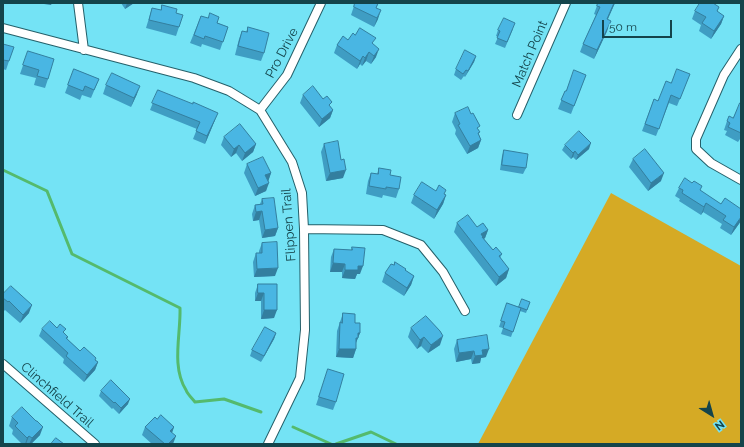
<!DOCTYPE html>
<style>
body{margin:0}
#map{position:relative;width:744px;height:447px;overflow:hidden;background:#74e3f5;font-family:Raleway,sans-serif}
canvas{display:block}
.frame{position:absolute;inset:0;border:4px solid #14444b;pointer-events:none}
.north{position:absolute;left:692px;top:395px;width:40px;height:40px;-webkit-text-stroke:3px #74e3f5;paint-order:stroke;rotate:143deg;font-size:11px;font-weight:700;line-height:16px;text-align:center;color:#14444b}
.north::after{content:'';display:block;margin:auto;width:14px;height:18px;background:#14444b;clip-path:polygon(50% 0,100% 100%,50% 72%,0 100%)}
.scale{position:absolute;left:602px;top:20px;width:70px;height:18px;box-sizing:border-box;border:2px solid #14444b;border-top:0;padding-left:5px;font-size:12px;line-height:14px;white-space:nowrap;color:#14444b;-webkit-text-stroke:3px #74e3f5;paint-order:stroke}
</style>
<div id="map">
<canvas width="744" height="447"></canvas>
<div class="frame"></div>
<div class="north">N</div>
<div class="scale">50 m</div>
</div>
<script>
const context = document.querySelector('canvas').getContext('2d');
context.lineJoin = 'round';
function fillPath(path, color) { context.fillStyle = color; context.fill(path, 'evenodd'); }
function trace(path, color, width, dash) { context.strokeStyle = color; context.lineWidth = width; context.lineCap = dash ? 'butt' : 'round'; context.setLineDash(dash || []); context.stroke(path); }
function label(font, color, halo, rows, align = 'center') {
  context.font = font + ' Raleway,sans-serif'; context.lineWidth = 3; context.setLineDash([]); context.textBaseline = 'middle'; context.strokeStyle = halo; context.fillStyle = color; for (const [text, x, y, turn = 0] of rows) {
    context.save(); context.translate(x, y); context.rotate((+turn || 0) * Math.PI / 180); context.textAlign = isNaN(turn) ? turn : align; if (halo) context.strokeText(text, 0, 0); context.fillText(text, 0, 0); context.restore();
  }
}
const green = new Path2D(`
 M611 193 741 266V444H478Z`);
const stream = new Path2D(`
 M3 170 47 191 72 254 180 308C181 334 171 366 186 390 188 395 192 398 195 402L224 399 261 412
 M293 427 331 444
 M336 444 371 432 396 444`);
const street = new Path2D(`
 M78 3 84 50
 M3 28 194 78 229 91 260 110 292 162 302 193 304 229 305 330 300 378 268 444
 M741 49 724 75 696 139V149L711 163 741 180
 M260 110 287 75 321 3
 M517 115 566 3
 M304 229 383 230 421 245 443 272 465 311
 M3 364 95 444`);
const wall = new Path2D(`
 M121 3H134L125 9Z
 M355 3H379L376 8 378 19 374 27 351 15Z
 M598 3H615L607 19 608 29 594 59 580 52 583 44 596 15 594 14Z
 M162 5 176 13 179 27 176 36 146 28 152 8 161 10Z
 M719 7 717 12 724 16 721 24 711 39 699 31 701 25 692 19 695 11Z
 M201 16 228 27 220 50 202 44 201 47 190 43Z
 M248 27 264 53 261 61 235 55 239 39 242 31 246 32Z
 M513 29 505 48 495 44 498 37 496 36 498 30Z
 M348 40 373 44 376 57 371 64 366 61 362 66 360 64 357 69 334 53 337 45Z
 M3 44 9 61 6 70 3 69Z
 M28 51 48 79 45 88 34 85 36 78 20 74Z
 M476 56 474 62 465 77 464 76 461 80 454 75 456 69Z
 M74 69 99 79 91 98 82 95 80 100 65 93Z
 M690 74 677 106 669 103 656 136 642 131 654 99 658 101 671 83Z
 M586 75 571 114 558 109 565 91H566Z
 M106 85 137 94 131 107 103 94Z
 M158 90 215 120 205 144 193 139 197 129 150 110Z
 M303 95 323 99 333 110 330 118 319 127 300 103Z
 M741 103V140L740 139 738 142 725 135 727 131 724 130 727 121 733 118Z
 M455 113 479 130V135L481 140 478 148 467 154 455 134 456 130 452 122Z
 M224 137 256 144 253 152 242 161 236 153 231 157 221 145Z
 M324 144 341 160 343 178 326 181 321 152Z
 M565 145 589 149 576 160 573 157 571 159 562 150Z
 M504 150 526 168 523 174 500 170 502 156Z
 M633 159 661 181 648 191 629 167Z
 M247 164 271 173 268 181 266 191 255 196 244 173Z
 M379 168 390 175 399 189 396 198 383 195 382 198 366 194 368 181 371 173 377 174Z
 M679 188 700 190 741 221 731 235 720 228 722 224 703 212 701 215 679 201 680 199 675 196Z
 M436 191 446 195 443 204 434 219 411 203 414 195Z
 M262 199 278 228 275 236 262 238 259 220 253 221 252 214 255 205 260 204Z
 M457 223 488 230 485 238 484 239 493 250 502 254 500 258 509 269 506 278 496 286 454 232Z
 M262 243 275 276 254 277 253 262 256 253H259V251Z
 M352 247 360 274H357L355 279 342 278V272H330L331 257 334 249 351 250Z
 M405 270 414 276 411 285 404 296 382 282 385 273Z
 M258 284H277L274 318 261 319V301H255V293Z
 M3 294 29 313 20 323 5 310V311L3 309Z
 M530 302 526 313 520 311 511 337 501 334 503 328 499 327 507 303 519 307Z
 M343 313 355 323 360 333 356 343V349L353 358 336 357 337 331Z
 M57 328 68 337 67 339 80 351 98 362 95 370 84 382 63 363 64 359 39 336 42 329Z
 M411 328 440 345 428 353 421 346 417 349 408 337Z
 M276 333 274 339 261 362 250 356 252 350Z
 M457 340 486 357 481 358 480 363 472 364 471 359 456 362 454 349Z
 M328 369 336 402 333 410 316 405Z
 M101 391 128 404 119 414 113 408 112 409 99 396Z
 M12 417 40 435 31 444H22L12 434 13 430 9 426Z
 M157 419 174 427 172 433 173 444H152L142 435 145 427Z`);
const shadedWall = new Path2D(`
 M37 3H52L51 5Z
 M127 3H134L125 9Z
 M614 3H615L604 28 607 19Z
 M381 10 378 19 374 27 377 18Z
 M724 16 721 24 711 39 714 31Z
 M611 21 608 29 594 59 597 50Z
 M379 49 376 57 371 64 374 56Z
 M369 52 366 61 362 66 365 58Z
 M363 56 360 64 357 69 360 61Z
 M476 56 474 62 465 77 468 71Z
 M140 86 137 94 131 107 134 98Z
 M333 110 330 118 319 127 322 119Z
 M218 113 215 120 205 144 207 136Z
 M481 140 478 148 467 154 470 146Z
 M591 143 589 149 576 160 578 155Z
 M256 144 253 152 242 161 245 153Z
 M239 145 236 153 231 157 234 149Z
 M575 151 573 157 571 159 573 153Z
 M346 170 343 178 326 181 330 173Z
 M271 173 268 182 265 175Z
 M664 173 661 181 648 191 651 183Z
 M269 183 266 191 255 196 258 188Z
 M446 195 443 204 434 219 437 210Z
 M706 203 703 212 701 215 704 207Z
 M262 211 259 220 253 221 256 212Z
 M741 217V221L731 235 734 227Z
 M278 228 275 236 262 238 265 230Z
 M488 230 485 238 482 240 481 234Z
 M333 263 345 264 342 272H330Z
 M358 266H363L360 274H357L355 279 342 278 345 270Z
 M278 268 275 276 254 277 257 269Z
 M509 269 506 278 496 286 499 277Z
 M414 276 411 285 404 296 407 288Z
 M258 293H264L261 301H255Z
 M32 305 29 313 20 323 23 315Z
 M264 310H277L274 318 261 319Z
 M276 333 274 339 261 362 264 356Z
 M358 333H360L354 347Z
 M443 336 440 345 428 353 431 345Z
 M424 337 421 346 417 349 420 340Z
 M339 349H356L353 358 336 357Z
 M489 349 486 357 481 358 480 363 472 364 475 356 482 350Z
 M474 351 471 359 456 362 459 353Z
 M98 362 95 370 84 382 87 375Z
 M130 399 128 404 119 414 121 408Z
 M43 427 40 435 31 444H29L32 438Z
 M174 427 171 435 170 431Z
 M29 436 26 444H25L27 438Z
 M176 436 173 444H168Z`);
const building = new Path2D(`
 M355 3H378L376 8 381 10 377 18 354 7Z
 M598 3H614L607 19 611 21 597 50 583 44 600 7 597 6Z
 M700 3H713L719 7 717 11 724 16 714 31 702 23 706 17 695 11Z
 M162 5 177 9 176 13 183 15 179 27 149 20 152 8 161 10Z
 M210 13 219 17 217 23 228 27 223 42 205 36 204 39 194 35 201 16 208 18Z
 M504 18 515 23 507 42 497 38 500 31 498 30Z
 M248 27 269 33 264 53 238 46 242 31 247 32Z
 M360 28 376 38 372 43 379 49 374 56 369 52 365 58 363 56 360 61 337 45 343 36 348 40 353 33 355 35Z
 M3 44 14 47 9 61 3 60Z
 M465 50 476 56 468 71 466 70 463 74 456 69Z
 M28 51 54 59 48 79 37 76 39 70 23 65Z
 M74 69 99 79 94 90 85 86 83 91 68 85Z
 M677 69 690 74 680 99 671 95 659 129 645 124 654 99 658 101 666 81 671 83Z
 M574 70 586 75 574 106 561 100 565 91H566Z
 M112 73 140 86 134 98 106 85Z
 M313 86 323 99 327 96 332 102 329 105 333 110 322 119 303 95Z
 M158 90 193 104V102L218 113 207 136 196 131 200 122 152 103Z
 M740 103H741V133L728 127 730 123 727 121 729 116 733 118Z
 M468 107 471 114 473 113 480 126 477 128 480 132 478 133 481 140 470 146 458 125 460 124 455 113Z
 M240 124 256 144 245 153 239 145 234 149 224 137Z
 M579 131 591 143 578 155 575 151 573 153 565 145Z
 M338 141 341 160 344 159 346 170 330 173 324 144Z
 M645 149 664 173 651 183 633 159Z
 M504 150 528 154 526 168 502 165Z
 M263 157 271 173 265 175 269 183 258 188 247 164Z
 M379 168 391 170 390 175 401 177 399 189 386 187V189L369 186 371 173 378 174Z
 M685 178 692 183 694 181 702 186 700 190 721 204 725 198 741 209V217L734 227 723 220 726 216 706 203 704 207 682 193 683 190 679 188Z
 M422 182 436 191 439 185 446 190 444 194 446 195 437 210 414 195Z
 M274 198 278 228 265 230 262 211 256 212 255 205 263 204 262 199Z
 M468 215 477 227 483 223 488 230 481 234 483 237H482L493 250 496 247 502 254 499 256 509 269 499 277 457 223Z
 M277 242 278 268 257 269 256 253H262V243Z
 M352 247 365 248 363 266H358V270H345V264L333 263 334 249 352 250Z
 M395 262 406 269 405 270 414 276 407 288 385 273 391 264 394 265Z
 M258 284H277V310H264V293H258Z
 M11 286 32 305 23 315 9 301 8 302 3 298V294Z
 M522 299 530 302 527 310 519 307Z
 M507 303 521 308 513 332 503 328 505 322 501 321Z
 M343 313 355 314V323H360V333H358V338H356V349H339L340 322 342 323Z
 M426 316 440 331 443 336 431 345 424 337 420 340 411 328Z
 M50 321 57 328 60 324 66 329 63 332 68 337 66 338 80 351 84 347 96 358 95 360 98 362 87 375 66 356 68 353 42 329Z
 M265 327 276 333 264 356 252 350Z
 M487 335 489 349 482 350 483 355 475 356 474 351 459 353 457 340Z
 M328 369 344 374 336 402 319 397Z
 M111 380 130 399 121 408 115 402 114 403 101 391Z
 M22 407 36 421H37L43 427 32 438 29 436 27 438 15 426 18 423 12 417Z
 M161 415 174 427 170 431 176 436 168 444H165L145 427 155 417 157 419Z
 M56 438 64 444H51Z`);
const streetNames = [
 ["Pro Drive",282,53,-62],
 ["Match Point",530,54,-67],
 ["Flippen Trail",289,225,-94],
 ["Clinchfield Trail",57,395,41]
];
fillPath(green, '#d5aa25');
trace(stream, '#54ba6d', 3);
trace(street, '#25606a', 10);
trace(street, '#fff', 8);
fillPath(wall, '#3f9dc3');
fillPath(shadedWall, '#337f9f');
fillPath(building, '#49b6e3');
trace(building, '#337f9f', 1);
label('13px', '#14444b', '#74e3f5', streetNames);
</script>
